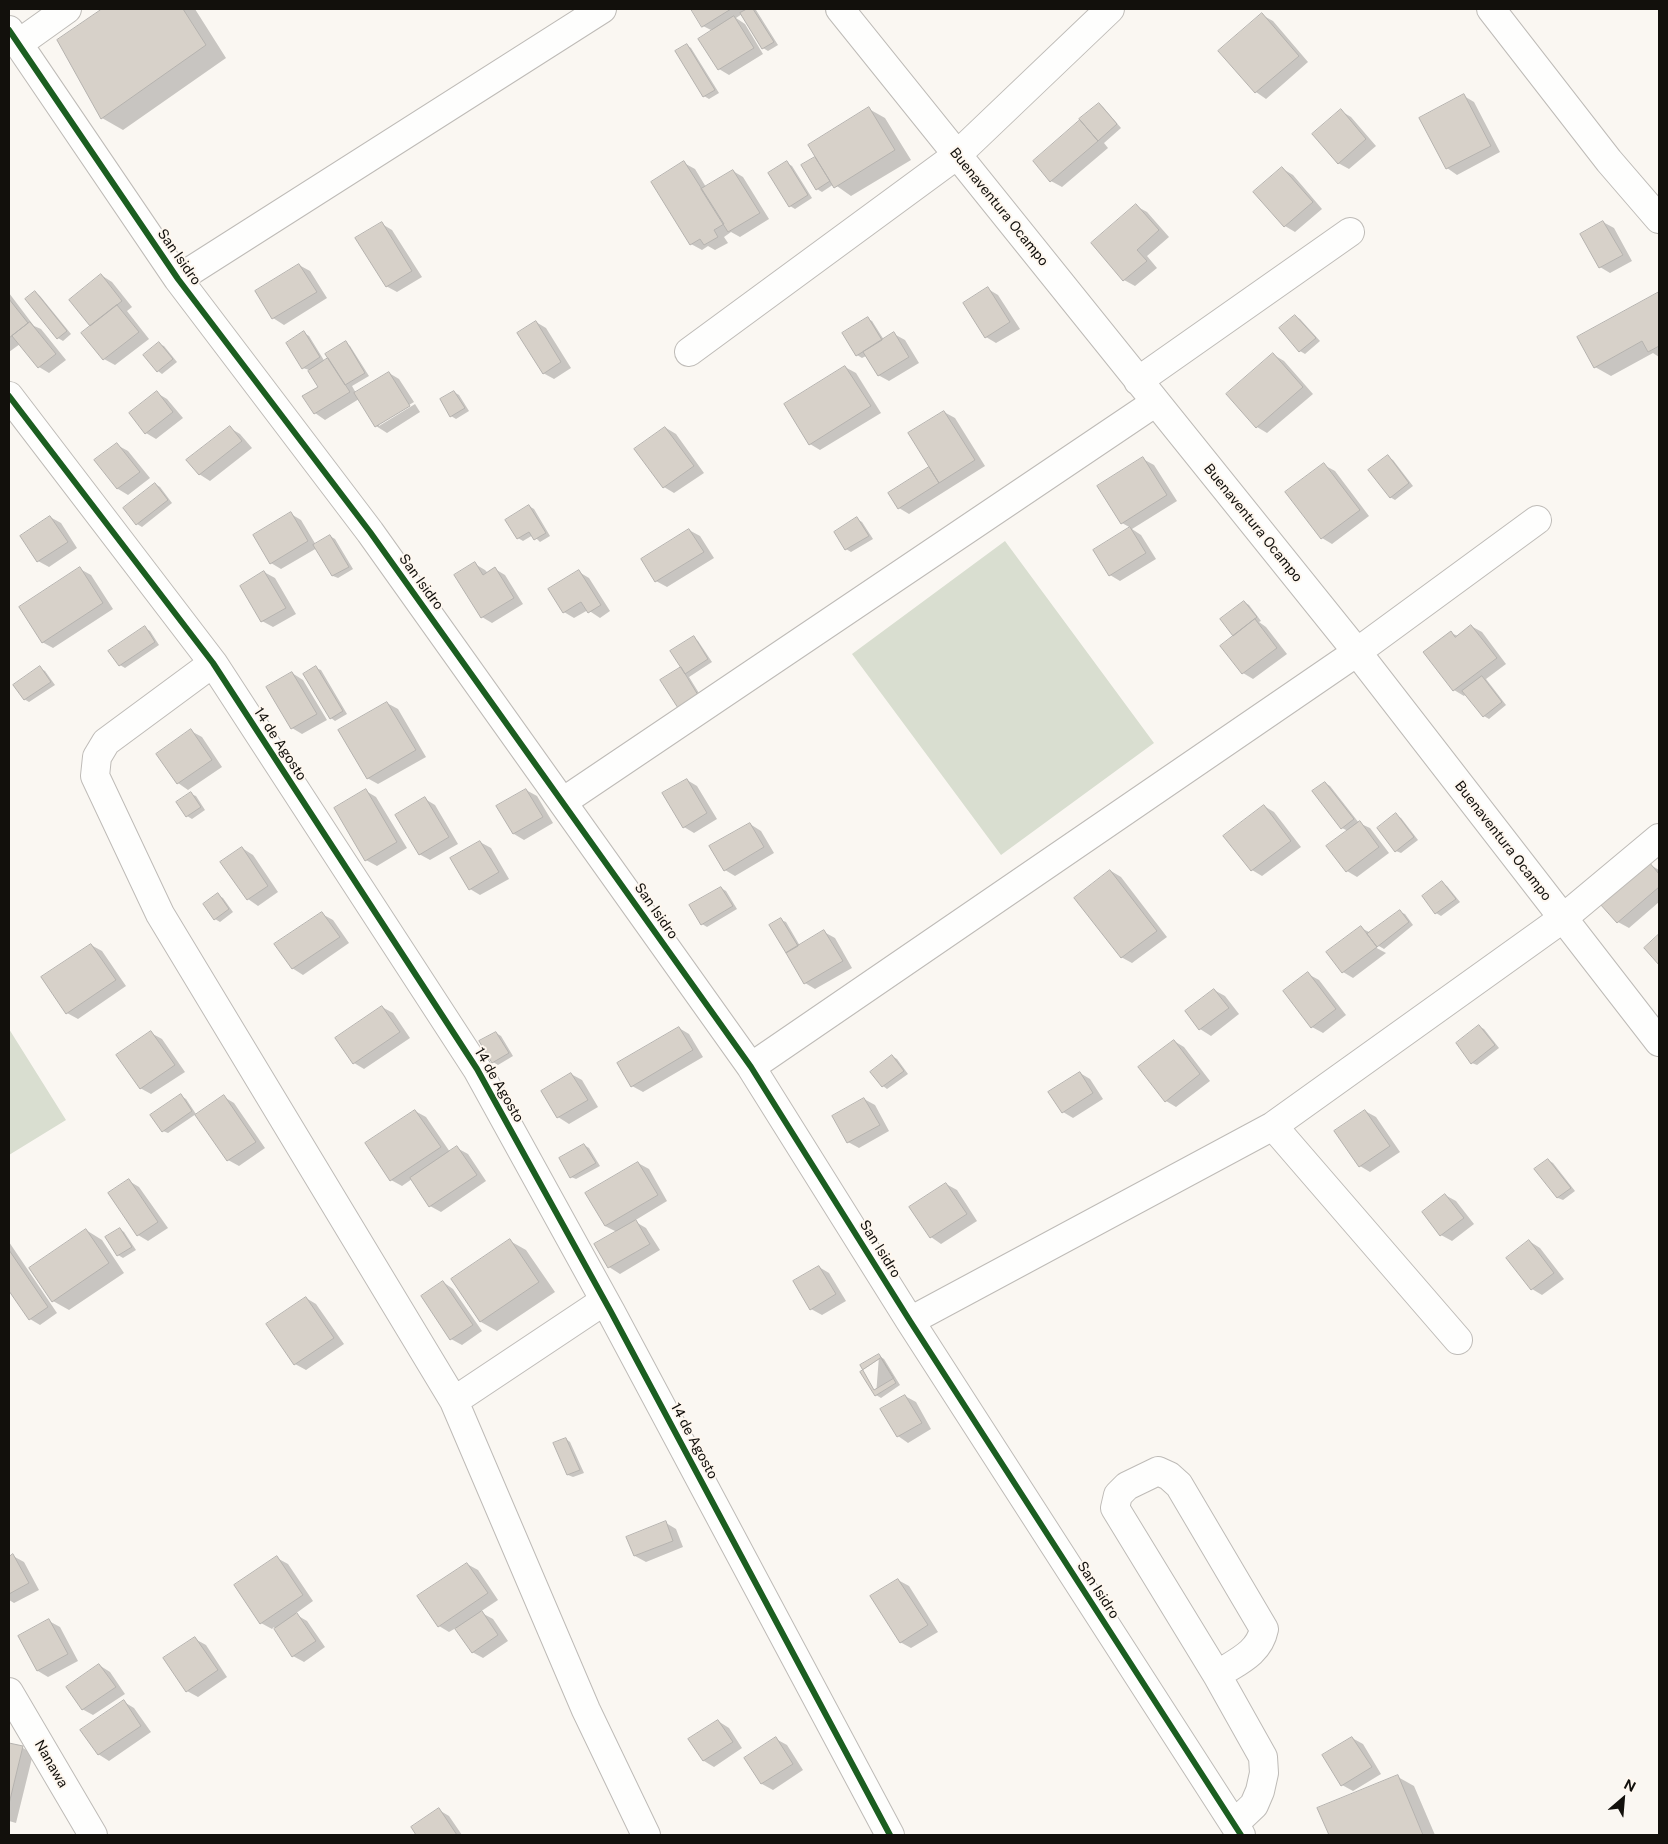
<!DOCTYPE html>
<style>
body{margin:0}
#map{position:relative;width:1668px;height:1844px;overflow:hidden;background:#faf7f2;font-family:"Public Sans",sans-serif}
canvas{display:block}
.frame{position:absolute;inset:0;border:10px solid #12100c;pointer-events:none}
.north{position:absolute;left:1598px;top:1774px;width:50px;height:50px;-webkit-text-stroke:4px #fef7ef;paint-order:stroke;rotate:27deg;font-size:14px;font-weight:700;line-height:20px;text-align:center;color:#12100c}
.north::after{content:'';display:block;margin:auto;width:18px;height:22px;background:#12100c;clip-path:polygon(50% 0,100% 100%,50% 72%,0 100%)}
</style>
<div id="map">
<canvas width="1668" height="1844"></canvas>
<div class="frame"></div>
<div class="north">N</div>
</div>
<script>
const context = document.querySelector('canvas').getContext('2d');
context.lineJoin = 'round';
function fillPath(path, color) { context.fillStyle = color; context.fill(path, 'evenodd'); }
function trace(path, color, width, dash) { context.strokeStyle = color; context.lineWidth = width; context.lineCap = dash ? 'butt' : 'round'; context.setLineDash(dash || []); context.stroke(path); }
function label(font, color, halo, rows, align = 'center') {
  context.font = font + ' "Public Sans",sans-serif'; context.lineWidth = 4; context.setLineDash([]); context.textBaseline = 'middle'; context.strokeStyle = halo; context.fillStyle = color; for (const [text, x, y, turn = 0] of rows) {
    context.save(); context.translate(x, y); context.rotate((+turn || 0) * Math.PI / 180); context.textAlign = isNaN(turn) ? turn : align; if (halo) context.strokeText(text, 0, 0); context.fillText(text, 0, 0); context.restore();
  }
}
const green = new Path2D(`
 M1005 541 1154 743 1001 855 852 654Z
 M9 1029 66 1120 9 1155Z`);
const shadow = new Path2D(`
 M104 9H195L226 58 123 130 102 118 59 40Z
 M693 9H754L756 10 778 45 768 51 763 48 742 14 736 18 745 24 763 54 729 75 719 69 713 31 703 26Z
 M1262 15 1273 21 1308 62 1266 99 1256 92Z
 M687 45 691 48 719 93 709 99 704 96Z
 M1464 96 1474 102 1500 152 1457 175 1447 168Z
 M1099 104 1103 107 1121 128 1104 143 1108 148 1062 187 1051 181 1035 162Z
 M869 109 885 118 911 160 851 196 834 184 822 192 817 189 815 158 819 161Z
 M1341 111 1351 117 1376 146 1349 169 1338 163Z
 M684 163 695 169 706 187 733 171 743 177 769 219 740 237 731 232 724 237 728 243 715 250 708 246 702 250 691 244Z
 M787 163 792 166 812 198 795 209 790 206Z
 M1283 169 1293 175 1322 209 1295 232 1285 226Z
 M1136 206 1147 212 1169 237 1147 256 1157 268 1135 286 1124 280 1092 244Z
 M1603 222 1614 228 1632 261 1610 273 1600 267Z
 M382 224 392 230 422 277 397 292 386 286Z
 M299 265 310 271 327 298 284 325 273 318 257 291Z
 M101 275 112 282 132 307 127 311 149 339 115 365 104 359 83 333 92 326 71 300Z
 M988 289 998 295 1020 329 996 343 986 337Z
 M9 293 34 326 41 329 66 360 49 373 39 367 20 344 9 352Z
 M36 293 40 296 71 334 63 341 58 338 27 300Z
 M1659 294V357L1653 353 1611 376 1595 367 1579 337Z
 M1295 316 1300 319 1320 341 1305 354 1300 351Z
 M868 319 872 321 884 340 894 334 905 340 919 363 889 381 878 375 866 356 862 358 857 355Z
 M536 322 546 328 571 368 554 379 543 373Z
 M304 333 309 336 325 362 346 343 350 346 369 376 352 386 356 393 389 373 399 379 414 402 379 423V426L415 404 420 412 387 433 376 426 359 399 325 420 315 413 320 387 309 370 303 368Z
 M159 344 164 346 177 362 162 374 158 371Z
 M1274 355 1284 361 1313 394 1267 433 1257 427Z
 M845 367 856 373 881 413 820 450 810 444Z
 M454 392 459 395 469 411 456 419 451 416Z
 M157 393 167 399 183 418 156 439 146 433Z
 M944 412 955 418 985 466 909 514 899 508 889 494 931 468Z
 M230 428 240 434 252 448 210 481 199 474Z
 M666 428 676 434 704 473 674 493 664 487Z
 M117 445 128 451 150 478 128 495 118 489 96 461Z
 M1388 457 1393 460 1413 486 1395 500 1390 497Z
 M1143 459 1154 465 1177 501 1132 529 1141 535 1156 559 1120 581 1110 575 1094 551 1131 528 1122 523Z
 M1324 465 1335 471 1369 516 1332 544 1322 538Z
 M155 484 160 487 172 503 142 527 137 524Z
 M529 506 534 509 550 536 540 542 533 535 523 541 518 538Z
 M291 514 301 520 316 545 330 536 335 539 353 569 338 578 333 576 317 548 281 569 271 563Z
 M50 517 61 523 77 548 49 567 38 561Z
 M857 519 862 522 873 539 851 552 846 549Z
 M689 530 700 536 714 558 667 587 656 581Z
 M475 564 485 570 488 573 495 569 505 575 523 604 492 623 482 617Z
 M80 569 91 575 113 609 53 648 42 642Z
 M264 572 275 578 296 614 273 627 262 621Z
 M579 572 589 578 610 611 600 618 588 610 574 618 564 612Z
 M1244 602 1249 605 1261 621 1259 622 1266 627 1287 654 1253 679 1243 673 1235 636 1233 635Z
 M1471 626 1482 632 1506 664 1486 679 1506 705 1489 719 1484 716 1466 694 1464 696 1454 690 1451 633 1458 636Z
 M145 628 150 631 159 645 125 668 120 665Z
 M694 638 698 641 712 662 689 677 702 698 684 710 682 668Z
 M40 668 45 671 55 685 29 702 24 699Z
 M316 668 321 670 347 714 335 721 331 718Z
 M292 673 303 680 327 720 302 734 292 728Z
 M387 703 398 709 426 757 378 784 367 778Z
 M191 731 202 737 222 767 188 790 178 783Z
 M687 780 697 786 717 819 694 833 684 827Z
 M1325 783 1330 786 1359 823 1370 828 1389 853 1357 877 1347 871 1348 831 1342 828Z
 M526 790 537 796 553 823 524 840 514 834 498 807Z
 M366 791 376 797 407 848 377 866 366 860Z
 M191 794 196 796 205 810 192 819 187 816Z
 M425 799 435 805 458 844 430 860 419 854Z
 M1264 806 1274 812 1301 847 1262 876 1252 870Z
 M1396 815 1401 818 1418 840 1401 853 1396 851Z
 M750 824 761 831 774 853 735 876 725 870Z
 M480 842 491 848 509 879 480 895 470 889Z
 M242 848 253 855 278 892 258 906 248 899Z
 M1649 864 1659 870V902L1629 928 1618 922 1602 904Z
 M1111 871 1121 877 1167 937 1132 963 1121 957Z
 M1442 883 1447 886 1460 902 1441 916 1436 913 1424 896Z
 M721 888 726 891 737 909 707 927 702 924Z
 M218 895 223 898 233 912 220 922 215 919Z
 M1400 912 1405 914 1413 925 1384 949 1372 942 1371 945 1386 953 1353 978 1343 972 1361 928 1371 933Z
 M322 914 333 920 349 943 303 975 292 968Z
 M781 920 786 922 800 946 824 932 835 938 852 968 815 989 805 983Z
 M91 945 102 951 126 986 78 1019 67 1013Z
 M1308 974 1319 980 1346 1015 1323 1033 1312 1027Z
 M1214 990 1225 996 1239 1014 1211 1036 1200 1029 1186 1012Z
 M382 1007 393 1013 410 1038 364 1069 354 1063Z
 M1480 1027 1484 1029 1499 1048 1477 1065 1472 1063Z
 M679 1028 689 1034 703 1057 643 1092 632 1086Z
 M151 1033 162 1039 185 1072 151 1094 140 1088Z
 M496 1033 501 1036 513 1056 498 1065 493 1062Z
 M1174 1041 1184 1047 1210 1081 1176 1107 1166 1101Z
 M892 1056 897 1059 908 1074 887 1089 883 1086Z
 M1080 1073 1090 1079 1103 1099 1073 1118 1063 1112Z
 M571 1074 582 1080 598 1107 569 1124 558 1117 542 1091Z
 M181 1096 186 1099 196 1114 168 1133 163 1131Z
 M224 1097 234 1103 265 1148 239 1166 228 1160 197 1115Z
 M864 1099 875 1105 889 1131 859 1148 848 1142Z
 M415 1111 426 1117 450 1152 457 1148 468 1154 486 1181 441 1212 430 1206 412 1179 402 1186 391 1180Z
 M1365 1111 1376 1117 1400 1152 1370 1172 1360 1166Z
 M584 1145 589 1148 600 1166 576 1179 571 1177Z
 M1548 1160 1553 1163 1575 1191 1563 1200 1558 1198 1536 1169Z
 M638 1163 649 1169 667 1201 634 1221 646 1228 660 1250 620 1274 609 1267 596 1245 617 1232 605 1226Z
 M129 1181 139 1187 168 1228 148 1241 138 1235Z
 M946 1184 957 1190 977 1221 941 1244 931 1237Z
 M1445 1195 1456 1201 1474 1224 1452 1241 1441 1235Z
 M120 1229 124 1232 136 1250 123 1258 118 1255 107 1238Z
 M86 1230 102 1240 124 1273 69 1310 53 1301Z
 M510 1241 526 1250 555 1292 497 1331 481 1322Z
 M1529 1241 1540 1248 1564 1279 1542 1295 1532 1289Z
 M9 1242 57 1313 40 1325 30 1319 9 1289Z
 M819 1267 829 1273 846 1301 822 1315 811 1309Z
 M443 1282 453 1289 482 1331 462 1345 451 1339Z
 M306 1298 316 1304 344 1344 306 1370 295 1364Z
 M879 1356 884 1359 900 1385 881 1398 876 1395Z
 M905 1396 916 1402 931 1429 908 1443 898 1436 882 1410Z
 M566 1439 570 1442 584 1473 573 1477 568 1475Z
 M666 1523 676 1529 683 1547 646 1562 635 1556 628 1537Z
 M13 1556 24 1562 39 1590 14 1603 9 1600V1558Z
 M277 1558 288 1564 313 1601 295 1614 307 1621 325 1647 304 1662 293 1656 274 1627 272 1629 261 1623Z
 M467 1564 478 1570 498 1600 480 1612 493 1619 508 1641 483 1658 472 1652 456 1628 449 1632 439 1626Z
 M898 1580 909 1586 938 1632 911 1648 900 1642Z
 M49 1621 60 1627 78 1661 48 1677 38 1671 19 1637Z
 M195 1639 206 1645 227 1677 198 1697 187 1691Z
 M99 1665 110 1672 125 1694 93 1715 82 1709Z
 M124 1702 134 1708 151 1732 109 1761 98 1754Z
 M718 1721 729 1728 742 1748 714 1767 704 1761 690 1740Z
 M1352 1738 1363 1744 1381 1774 1353 1791 1342 1785Z
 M776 1739 787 1745 803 1770 773 1790 762 1784 746 1759Z
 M9 1744 23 1748 33 1754 16 1823 9 1821Z
 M1398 1777 1414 1786 1435 1835H1330L1319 1809Z
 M439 1810 449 1816 462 1835H418L413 1828Z`);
const building = new Path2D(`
 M102 9H183L206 45 101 119 57 40Z
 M691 9H731L702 27Z
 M747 9H753L774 42 762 49 740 13Z
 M1262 13 1299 56 1255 93 1218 51Z
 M734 16 754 48 718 70 698 39Z
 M687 44 715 90 703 97 675 51Z
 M1464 94 1491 146 1446 169 1419 118Z
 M1099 103 1117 124 1098 141 1079 119Z
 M869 107 895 150 834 188 808 145Z
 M1341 109 1366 139 1338 164 1312 134Z
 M1080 120 1098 141 1050 182 1033 161Z
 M815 157 830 181 816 190 801 165Z
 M684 161 724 224 714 230 718 237 704 245 700 239 690 245 651 182Z
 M787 161 808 195 789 207 768 173Z
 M1282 167 1313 202 1284 227 1253 192Z
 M733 170 760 213 728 232 701 189Z
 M1136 204 1159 230 1137 250 1147 261 1123 281 1091 243Z
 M1603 221 1623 255 1599 268 1580 234Z
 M382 222 412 271 386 287 355 238Z
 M299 264 317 292 272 319 255 291Z
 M101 274 122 301 90 326 69 300Z
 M988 287 1010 322 985 338 963 303Z
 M35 291 67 331 57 339 25 299Z
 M1659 292V346L1648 352 1642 341 1594 368 1577 337Z
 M9 299 28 323 9 338Z
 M117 305 139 332 103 360 81 333Z
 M1295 315 1316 338 1299 352 1279 328Z
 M868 317 882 340 856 356 842 333Z
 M536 321 561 362 543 374 517 333Z
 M30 322 56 354 38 368 12 336Z
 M304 331 320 357 302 369 286 343Z
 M894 332 909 357 878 376 863 352Z
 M346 341 365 373 345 385 325 354Z
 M159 342 173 359 157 372 143 355Z
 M1273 353 1303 387 1256 428 1226 394Z
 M328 358 350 392 314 414 302 396 318 387 308 371Z
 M845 366 871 406 809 445 784 404Z
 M389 372 410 406 375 427 354 393Z
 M157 391 173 412 145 434 129 413Z
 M454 391 465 408 450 417 440 399Z
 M944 411 975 460 939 483 908 433Z
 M230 426 242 441 199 475 186 460Z
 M665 427 694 466 663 488 634 449Z
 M117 443 140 472 117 489 94 460Z
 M1388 455 1409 483 1390 498 1368 470Z
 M1143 457 1167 495 1121 524 1097 486Z
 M1324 463 1360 510 1321 539 1285 492Z
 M929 467 939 483 898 509 888 493Z
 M155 483 168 500 136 525 123 508Z
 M529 505 546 533 534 540 529 532 517 539 505 520Z
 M291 512 308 541 270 564 253 535Z
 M50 516 68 542 37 562 20 536Z
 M857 517 869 536 845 550 834 532Z
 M1130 527 1146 553 1109 576 1093 550Z
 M689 529 704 552 655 582 641 559Z
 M330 535 349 567 332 576 313 545Z
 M475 562 483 575 495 567 514 598 481 618 454 575Z
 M80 567 103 603 42 643 19 607Z
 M579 570 601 605 588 613 581 602 563 613 548 589Z
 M264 571 286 608 261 622 240 586Z
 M1244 601 1257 617 1233 636 1220 619Z
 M1255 619 1277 648 1242 674 1220 646Z
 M1471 625 1497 658 1453 691 1423 652 1451 631 1455 637Z
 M145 626 155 642 119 666 108 651Z
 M694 636 708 659 685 674 670 651Z
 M40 666 51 682 24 700 13 685Z
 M316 666 343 711 330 719 303 674Z
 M681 667 698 695 678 708 660 680Z
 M292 672 317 714 291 729 266 687Z
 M1482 676 1502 702 1483 717 1462 691Z
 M387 702 416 750 367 779 338 730Z
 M191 729 212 760 177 784 156 754Z
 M687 779 707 813 683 828 662 793Z
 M1325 782 1354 819 1341 829 1312 791Z
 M366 789 397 842 365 861 334 808Z
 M526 789 543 817 513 834 496 806Z
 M191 792 201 807 186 817 176 802Z
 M425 797 449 837 419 855 395 815Z
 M1264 805 1291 841 1251 871 1223 836Z
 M1396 813 1414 837 1395 852 1377 828Z
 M1360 821 1379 847 1346 872 1326 846Z
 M750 823 764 847 724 871 709 846Z
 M480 841 499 872 469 890 450 858Z
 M242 847 268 886 247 900 220 862Z
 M1649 862 1659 874V887L1617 923 1600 904Z
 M1110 870 1157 931 1121 958 1074 898Z
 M1442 881 1456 899 1435 914 1422 896Z
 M721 887 733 906 701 925 689 905Z
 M218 893 229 909 214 920 203 904Z
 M1400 910 1409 922 1377 947 1367 934Z
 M322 912 340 937 292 969 274 944Z
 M781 918 798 946 786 953 769 925Z
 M1361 926 1377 947 1342 973 1326 952Z
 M824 930 843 961 804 984 786 953Z
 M1659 934V965L1644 948Z
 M91 944 116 980 66 1014 41 977Z
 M1308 972 1336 1009 1311 1028 1283 991Z
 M1214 989 1229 1008 1199 1030 1185 1011Z
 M382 1006 400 1032 353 1064 335 1038Z
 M1479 1025 1495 1045 1471 1064 1456 1043Z
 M679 1027 693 1050 631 1087 617 1063Z
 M151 1031 175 1065 140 1089 116 1055Z
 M496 1032 509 1053 492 1063 479 1041Z
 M1174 1040 1200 1074 1165 1102 1138 1067Z
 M892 1055 904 1071 882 1087 870 1072Z
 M1080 1072 1093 1093 1062 1113 1048 1092Z
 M571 1073 588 1100 557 1118 541 1091Z
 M181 1094 192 1111 162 1132 150 1115Z
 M224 1095 256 1142 227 1161 195 1115Z
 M864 1098 880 1125 847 1143 832 1116Z
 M415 1110 441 1147 390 1181 365 1143Z
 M1365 1110 1390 1146 1359 1167 1334 1131Z
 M584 1144 596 1163 570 1178 559 1158Z
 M457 1146 477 1175 429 1207 410 1178Z
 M1548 1159 1571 1188 1557 1198 1534 1169Z
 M638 1162 658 1195 605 1226 585 1193Z
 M129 1179 158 1222 137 1236 108 1193Z
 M946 1183 967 1214 930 1238 909 1207Z
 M1445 1194 1464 1218 1440 1236 1422 1212Z
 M636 1220 650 1244 608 1268 594 1244Z
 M120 1228 132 1247 117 1256 105 1237Z
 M86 1229 109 1263 52 1302 29 1268Z
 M510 1239 539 1282 480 1322 451 1279Z
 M1529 1240 1554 1273 1531 1290 1506 1258Z
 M9 1250 48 1307 29 1320 9 1291Z
 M819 1266 836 1294 810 1310 793 1281Z
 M443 1281 473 1325 450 1340 421 1296Z
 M306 1297 334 1338 294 1365 266 1324Z
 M879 1354 894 1378 874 1390 860 1365Z
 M881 1358 896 1383 875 1396 860 1372Z
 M905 1395 922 1423 897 1437 880 1409Z
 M566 1438 580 1470 567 1475 553 1443Z
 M666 1521 673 1541 634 1556 626 1537Z
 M13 1554 29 1583 9 1594V1557Z
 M277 1556 303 1595 260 1624 234 1585Z
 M467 1563 488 1593 438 1627 417 1596Z
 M898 1579 928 1625 900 1643 870 1596Z
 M482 1611 498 1635 472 1653 455 1629Z
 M297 1613 316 1641 292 1657 274 1629Z
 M49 1619 68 1654 37 1671 18 1636Z
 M195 1637 218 1670 186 1692 163 1658Z
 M99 1664 116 1687 82 1710 66 1687Z
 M124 1700 141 1726 98 1755 80 1730Z
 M718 1720 733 1742 703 1761 688 1739Z
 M776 1737 793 1764 761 1784 744 1758Z
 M1352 1737 1372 1767 1341 1786 1322 1755Z
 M9 1743 23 1746 9 1804Z
 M1398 1775 1423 1835H1329L1317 1808Z
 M439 1808 457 1835H416L411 1827Z`);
const minor = new Path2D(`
 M840 9 1357 652 1659 1042
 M1491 9 1609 161 1659 219
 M9 30 178 279 370 532 751 1067 910 1321 1241 1835
 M18 44 67 9
 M178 279 602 9
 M689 352 957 155 1110 9
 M1138 381 1350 232
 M9 396 213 663 477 1069 611 1312 890 1835
 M213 663 106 742 97 757 95 776 160 914 454 1401 586 1710 646 1835
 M564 801 1156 402
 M751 1067 1357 652 1537 520
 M1273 1126 1458 1340
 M910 1321 1273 1126 1562 919 1659 838
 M454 1401 604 1301
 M1217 1675C1236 1662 1259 1654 1264 1629L1179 1485 1169 1476 1158 1471 1127 1486 1118 1495 1115 1508 1217 1675 1263 1757 1264 1773 1260 1791 1254 1805 1234 1824
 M9 1692 93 1835`);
const cycleway = new Path2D(`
 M9 30 178 279 370 532 751 1067 910 1321 1241 1835
 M9 396 213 663 477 1069 611 1312 890 1835`);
const streetNames = [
 ["Buenaventura Ocampo",999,207,51],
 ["San Isidro",179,257,55],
 ["Buenaventura Ocampo",1253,523,51],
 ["San Isidro",421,582,54],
 ["14 de Agosto",280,744,57],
 ["Buenaventura Ocampo",1503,841,52],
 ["San Isidro",656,911,55],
 ["14 de Agosto",499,1085,60],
 ["San Isidro",880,1249,58],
 ["14 de Agosto",694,1441,62],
 ["San Isidro",1098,1590,57],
 ["Nanawa",51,1764,60]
];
fillPath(green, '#d9ded0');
fillPath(shadow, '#0003');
fillPath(building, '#d7d1c9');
trace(building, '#b5b2ae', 1);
trace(minor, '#bebbb7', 30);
trace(minor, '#fefefd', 28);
trace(cycleway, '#1b5e20', 6);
label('14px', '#12100c', '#fef7ef', streetNames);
</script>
